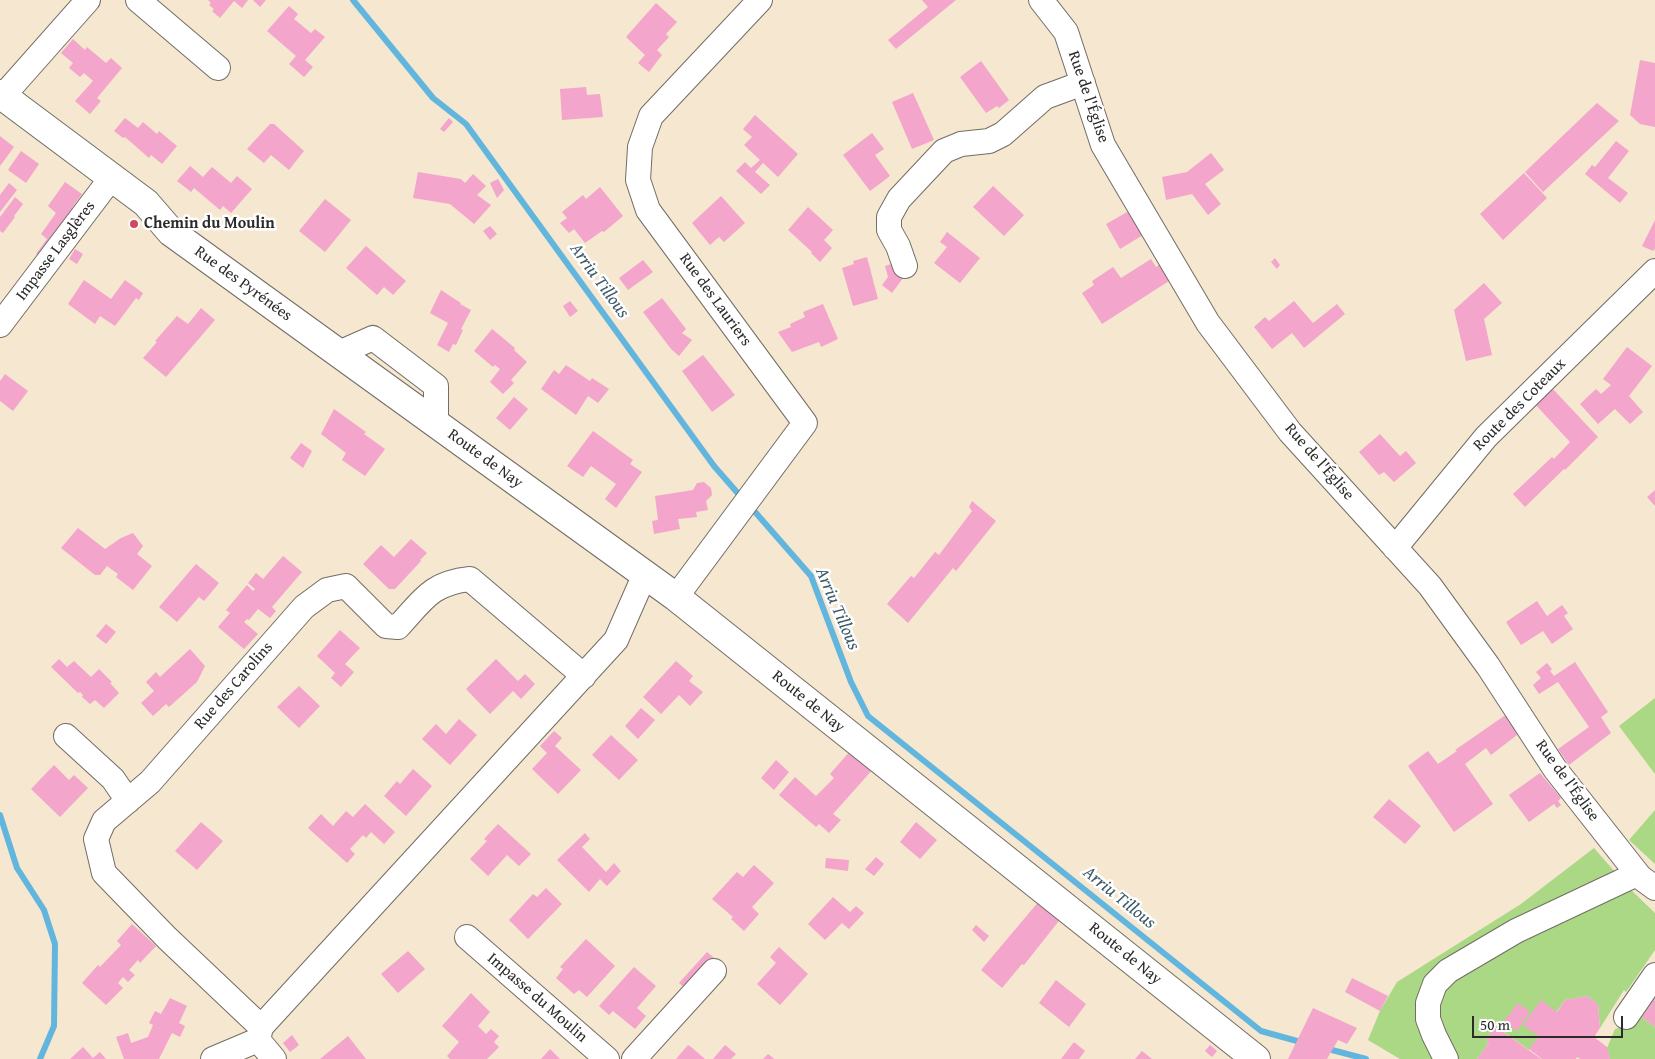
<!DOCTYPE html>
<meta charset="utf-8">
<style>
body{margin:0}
#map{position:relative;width:1655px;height:1059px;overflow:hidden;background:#f5e7d0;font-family:"Gentium Book Plus",serif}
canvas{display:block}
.scale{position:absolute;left:1472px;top:1016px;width:151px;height:22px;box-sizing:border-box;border:2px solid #2b2b2b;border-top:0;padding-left:6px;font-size:15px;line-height:18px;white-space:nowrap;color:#2b2b2b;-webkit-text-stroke:4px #fff;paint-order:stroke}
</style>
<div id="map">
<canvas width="1655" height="1059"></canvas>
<div class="scale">50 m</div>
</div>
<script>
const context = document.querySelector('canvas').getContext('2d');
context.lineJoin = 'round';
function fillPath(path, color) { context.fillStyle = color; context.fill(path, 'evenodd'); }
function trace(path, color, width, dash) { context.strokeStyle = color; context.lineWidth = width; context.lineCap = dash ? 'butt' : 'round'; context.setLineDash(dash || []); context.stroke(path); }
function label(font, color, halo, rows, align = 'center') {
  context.font = font + ' "Gentium Book Plus",serif'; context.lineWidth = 5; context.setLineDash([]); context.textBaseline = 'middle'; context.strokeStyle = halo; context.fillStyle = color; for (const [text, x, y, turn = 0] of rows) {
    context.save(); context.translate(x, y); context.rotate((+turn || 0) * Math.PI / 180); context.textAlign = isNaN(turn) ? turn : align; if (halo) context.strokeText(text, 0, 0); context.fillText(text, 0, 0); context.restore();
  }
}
const green = new Path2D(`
 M1655 698V774L1619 726Z
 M1655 810V864L1629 840Z
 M1594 848 1629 888 1655 913V950L1626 992 1624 990 1600 1028 1598 1004 1587 996 1565 1000 1529 1050 1496 1026 1486 1040 1489 1043 1477 1059H1400L1368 1040 1380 1011 1397 982 1521 904Z
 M1642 1017 1655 1027V1059H1610L1607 1048 1615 1029 1636 1023Z`);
const stream = new Path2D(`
 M353 0 433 98 466 124 714 466 742 498
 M749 505 811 576 851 682 868 716 1261 1031 1297 1041
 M0 815 17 868 44 910 55 944 54 1026 40 1059
 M1332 1050 1366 1059`);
const building = new Path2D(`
 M208 0H248L242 8 234 1 220 18 212 11 214 9 209 5 211 3Z
 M253 0H266L260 7Z
 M922 0H956L896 49 888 40 928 7Z
 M656 3 677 22 666 34 669 37 657 50 662 55 649 72 638 63 645 55 626 37Z
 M289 6 298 14 294 19 311 33 315 29 325 37 305 60 313 67 304 77 289 64 296 56 267 31Z
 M73 39 85 50 87 47 106 63 111 58 122 68 97 98 101 101 90 114 75 101 93 81 84 73 80 77 69 68 73 63 61 53Z
 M1640 60 1655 63V127L1640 124 1630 115Z
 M981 61 1009 100 999 108 997 106 986 113 960 77Z
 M586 87 587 95 600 94 603 117 562 120 560 89Z
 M913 93 934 140 912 149 892 102Z
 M1597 103 1619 121 1543 192 1525 172Z
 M755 115 798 154 778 177 763 163 755 172 770 185 761 194 736 171 745 162 751 168 760 160 744 145 752 137 743 129Z
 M125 118 138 128 143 122 157 134 159 131 177 146 162 164 151 155 149 158 125 137 123 138 114 131Z
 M449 118 453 122 444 132 440 129Z
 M270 124H274L304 151 289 170 271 155 264 163 247 149Z
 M872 133 884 149 875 155 890 176 870 191 843 155Z
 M0 136 14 147 0 166Z
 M1616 141 1629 151 1608 178 1628 193 1620 203 1585 174 1592 165 1595 167Z
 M21 151 39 164 26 183 8 170Z
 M1211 153 1224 170 1205 184 1221 204 1208 215 1192 194 1166 200 1162 177 1187 172Z
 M190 166 203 177 212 167 231 183 237 176 252 189 231 213 223 206 220 210 194 188 191 192 177 181Z
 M418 172 461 179 465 183 473 174 486 186 477 195 491 205 474 224 450 204 413 198Z
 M1524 173 1547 198 1503 240 1480 214Z
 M498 179 504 190 497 198 490 183Z
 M65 182 82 194 72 208 77 212 42 259 36 254 47 239 41 234 56 213 48 206Z
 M9 183 17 190 0 212V195Z
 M993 186 1024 215 1004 236 973 207Z
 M600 187 623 216 604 232 602 231 585 243 574 229 569 233 560 223 567 218 562 212 583 195 586 199Z
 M721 196 745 223 724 242 719 237 710 245 692 223Z
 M15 197 23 204 14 216 15 217 3 233 0 231V217Z
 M325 199 351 220 325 252 299 231Z
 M808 207 833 230 824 240 832 248 820 262 811 253 812 252 788 230Z
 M1129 211 1143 235 1120 249 1106 224Z
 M133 219 139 223 134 230 128 226Z
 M1655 220V249L1653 251 1642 246Z
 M490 226 497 234 490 240 483 231Z
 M947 232 980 258 960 283 934 263 947 247 940 242Z
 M366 246 406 281 393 295 384 287 377 295 346 268Z
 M75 249 83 254 77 264 69 259Z
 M867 257 878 299 853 306 842 268 854 264 853 261Z
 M1275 258 1280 265 1277 269 1271 262Z
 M1151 259 1156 267 1160 264 1169 281 1102 324 1082 293 1094 285 1092 281 1113 267 1121 278Z
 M643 260 653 272 628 290 619 278Z
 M898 262 903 278 892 293 882 285 888 277 885 266Z
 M84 280 111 299 125 280 143 293 139 300 136 298 115 326 100 316 95 324 68 304Z
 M1484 283 1502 303 1484 319 1492 355 1466 361 1454 310Z
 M441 290 461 303 460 304 471 310 461 329 463 330 456 345 453 344 449 352 437 345 448 323 430 313Z
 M662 298 686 329 682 333 692 340 679 356 671 349 643 312Z
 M570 301 578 311 570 317 563 306Z
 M1294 301 1313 323 1337 304 1345 314 1304 348 1292 333 1272 349 1254 327 1265 317 1269 321Z
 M823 304 838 339 821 347 819 342 792 352 778 332 791 327 790 324 805 317 803 312Z
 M201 308 215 320 166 377 143 358 157 342 155 341 177 316 188 324Z
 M492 329 515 348 514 350 527 362 511 380 514 383 503 394 490 382 500 369 495 365 493 367 474 351Z
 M1627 347 1652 366 1629 396 1643 412 1630 424 1615 409 1598 424 1580 404 1596 389 1601 394 1611 385 1603 379Z
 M703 355 735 395 712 412 682 371Z
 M566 365 590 381 592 378 609 389 598 403 588 396 576 415 541 389 554 370 559 374Z
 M5 374 28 391 13 411 0 401V381Z
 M1551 387 1598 437 1565 470 1564 469 1525 507 1513 494 1552 457 1554 459 1570 442 1534 403Z
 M514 397 528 409 510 430 496 418Z
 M334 409 366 432 364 434 385 449 365 476 342 460 346 453 321 434Z
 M593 431 633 460 630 464 642 472 616 508 605 499 616 484 591 466 583 477 567 466Z
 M1380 434 1400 456 1406 451 1416 463 1394 482 1384 472 1379 475 1359 452Z
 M301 443 312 451 303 468 290 458Z
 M704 482 711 488 712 495 706 501 708 510 696 512 697 517 678 519 680 529 654 534 652 521 658 520 655 496 693 490 697 483Z
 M1655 490V506L1647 497Z
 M972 501 996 521 956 571 953 568 908 623 887 604 911 576 914 578 935 552 939 555 972 511 969 507Z
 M78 528 105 549 121 538 133 533 143 546 137 554 152 566 133 590 116 577 118 574 107 566 100 575H95L61 548Z
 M411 539 427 553 420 560 421 561 395 589H389L363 564 381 545 394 557Z
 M283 556 302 572 272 607 276 611 270 618 258 609 249 620 247 619 244 622 258 634 244 649 218 627 230 613 226 610 247 585 253 591 255 589 248 583 256 573 263 579Z
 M196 564 219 583 204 601 199 597 177 622 159 607Z
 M1537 601 1547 616 1562 605 1568 613 1564 616 1573 629 1552 644 1543 631 1521 645 1506 622Z
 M106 624 116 632 106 644 96 636Z
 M340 630 360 648 345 664 354 672 341 687 331 678 335 673 317 656Z
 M190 649 205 666 197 682 169 707 166 704 153 716 141 703 154 691 146 682 156 672 160 677Z
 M59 659 67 667 74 661 91 677 99 669 112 682 110 683 119 693 104 708 95 700 90 704 82 697 83 695 80 692 78 693 51 667Z
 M496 659 518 681 525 674 535 684 521 699 513 691 490 714 466 689Z
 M676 661 693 676 689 681 703 692 690 706 679 695 661 714 643 697Z
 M1575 662 1608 712 1601 717 1611 733 1569 765 1558 749 1589 727 1558 682 1539 694 1533 685 1541 678 1536 672 1547 663 1552 669 1550 671 1554 676Z
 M299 686 320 706 299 728 277 707Z
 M641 708 655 720 638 739 625 726Z
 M1507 714 1517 735 1491 755 1486 748 1465 764 1493 804 1454 832 1408 766 1428 751 1438 764 1457 751 1455 750Z
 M459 719 477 735 450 765 422 739 436 724 446 734Z
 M554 731 562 738 555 746 581 770 558 794 532 769 547 753 540 746Z
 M611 735 638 760 619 780 592 755Z
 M852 749 874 768 833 814 841 820 829 833 819 824 816 827 779 795 795 777 816 796 834 778 830 774Z
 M776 760 789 772 774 790 761 778Z
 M54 765 69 780 74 775 88 788 60 817 31 789Z
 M413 769 432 786 406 816 384 796 397 781 400 784Z
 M1540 773 1561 798 1558 801 1561 805 1557 808 1554 804 1529 822 1509 795Z
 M1389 799 1421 826 1405 844 1373 817Z
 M365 804 395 832 384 844 371 832 366 838 363 835 350 849 355 854 347 863 308 828 321 814 333 826 346 811 353 817Z
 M201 822 223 841 197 870 175 851Z
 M916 822 937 840 920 859 900 842Z
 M498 824 531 854 519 866 507 855 488 876 470 859 487 841 484 839Z
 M585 833 590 839 582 847 606 872 614 863 621 871 607 886 600 879 589 892 557 860Z
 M876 857 884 864 874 876 865 869Z
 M826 858 849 860 848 871 825 868Z
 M754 865 774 883 752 907 759 914 744 931 731 919 733 917 712 899 737 872 743 877Z
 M546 888 562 904 528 939 509 920 533 894 537 897Z
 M833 897 850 912 856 906 864 913 849 929 842 923 825 940 808 924Z
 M1040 900 1062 917 1024 965 1022 964 1002 988 981 970Z
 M132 924 156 946 140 963 138 960 129 970 135 975 128 982 123 977 118 983 123 988 106 1005 82 983 98 965 100 967 121 945 117 941Z
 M976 925 989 936 984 942 972 930Z
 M586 939 615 966 587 997 579 990 574 994 556 978 563 969 560 967Z
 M779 947 808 974 780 1005 757 984 776 963 770 957Z
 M408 951 425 969 398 993 381 974Z
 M707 952 718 961 690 993 679 983Z
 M634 967 656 986 637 1008 646 1016 635 1029 613 1011 609 1015 599 1006Z
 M1352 978 1388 996 1380 1011 1345 992Z
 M1056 980 1086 1004 1069 1027 1039 1003Z
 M471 993 490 1012 478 1026 486 1034 491 1029 499 1036 494 1042 499 1047 487 1059H450L447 1056 459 1042 442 1026Z
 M1587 996 1598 1004 1600 1028 1594 1037 1607 1047 1610 1059H1580L1577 1057 1576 1059H1542L1529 1049 1539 1036 1523 1025 1541 1000 1557 1012 1565 1000Z
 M170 998 187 1006 179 1023 185 1026 180 1037 172 1033 159 1059H124L116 1037 128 1033 131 1043 148 1037 153 1025 149 1023 155 1011 161 1014Z
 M1655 998V1027L1642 1017Z
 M1518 1003 1530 1012 1517 1031 1504 1021Z
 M1313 1008 1357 1028 1347 1044 1338 1040 1327 1059H1288Z
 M1496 1026 1498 1028 1541 1059H1477L1489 1043 1486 1040Z
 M292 1035 299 1045 290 1052 283 1043Z
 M348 1036 366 1059H320Z
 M1074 1042 1085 1051 1079 1059H1061Z
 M688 1045 691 1047 705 1059H676Z
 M725 1045 736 1054 731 1059H713Z
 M1210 1045 1217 1051 1212 1057 1205 1051Z
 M83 1047 93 1058 100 1052 106 1059H70Z
 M550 1049 560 1059H541Z
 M1142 1051 1152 1059H1135Z
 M768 1054 772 1057 774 1059H763Z`);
const minor = new Path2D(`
 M138 0 218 68
 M1041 0 1066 32 1103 145 1208 323 1290 432 1430 586 1488 666 1555 769 1640 877 1655 888
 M3 96 88 0
 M905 266 898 246 889 230V217L899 199 944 151 961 144 989 141 1003 134 1045 97 1083 83
 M0 325 112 177
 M339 353 373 338 436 386V424
 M1395 548 1486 437 1655 271
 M676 597 805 423 648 210 638 180 640 147 651 116 760 0
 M66 736 113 779 128 801
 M467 937 607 1059
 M1626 1017 1655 975
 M261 1027 167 938 104 873 96 839 104 821 150 782 304 607 327 590 346 586 386 626 398 627C423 600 431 583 470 579L584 676
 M258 1040 261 1027 616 640 645 574
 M213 1059 258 1040 274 1059
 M634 1059 714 971
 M1446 1059 1434 1035 1428 1019V1003L1435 984 1448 971 1516 931 1637 874`);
const major = new Path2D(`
 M0 94 146 203 171 232 676 597 1256 1059`);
const markers = [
 [134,224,5,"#d1495b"]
];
const streetNames = [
 ["Rue de l'Église",1088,97,71],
 ["Impasse Lasglères",56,251,-53],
 ["Rue des Pyrénées",243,284,36],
 ["Rue des Lauriers",715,300,54],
 ["Route des Coteaux",1520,405,-45],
 ["Route de Nay",485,459,36],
 ["Rue de l'Église",1319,462,49],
 ["Rue des Carolins",234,686,-49],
 ["Route de Nay",808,702,39],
 ["Rue de l'Église",1567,781,54],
 ["Route de Nay",1125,954,39],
 ["Impasse du Moulin",537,998,41]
];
const poiNames = [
 ["Chemin du Moulin",144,224]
];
const waterNames = [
 ["Arriu Tillous",599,281,54],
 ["Arriu Tillous",837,609,67],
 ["Arriu Tillous",1119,898,39]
];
fillPath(green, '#aad885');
trace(stream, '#62b6de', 6);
fillPath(building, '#f3a5cb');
trace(minor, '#726d65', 26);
trace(major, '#726d65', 30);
trace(minor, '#fff', 24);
trace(major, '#fff', 28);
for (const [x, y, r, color] of markers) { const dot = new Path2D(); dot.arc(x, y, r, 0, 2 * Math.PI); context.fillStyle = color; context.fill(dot); trace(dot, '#fff', 2); }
label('16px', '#2b2b2b', '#fff', streetNames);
label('bold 16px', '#2b2b2b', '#fff', poiNames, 'left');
label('italic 18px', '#3e5c6a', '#fff', waterNames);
</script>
